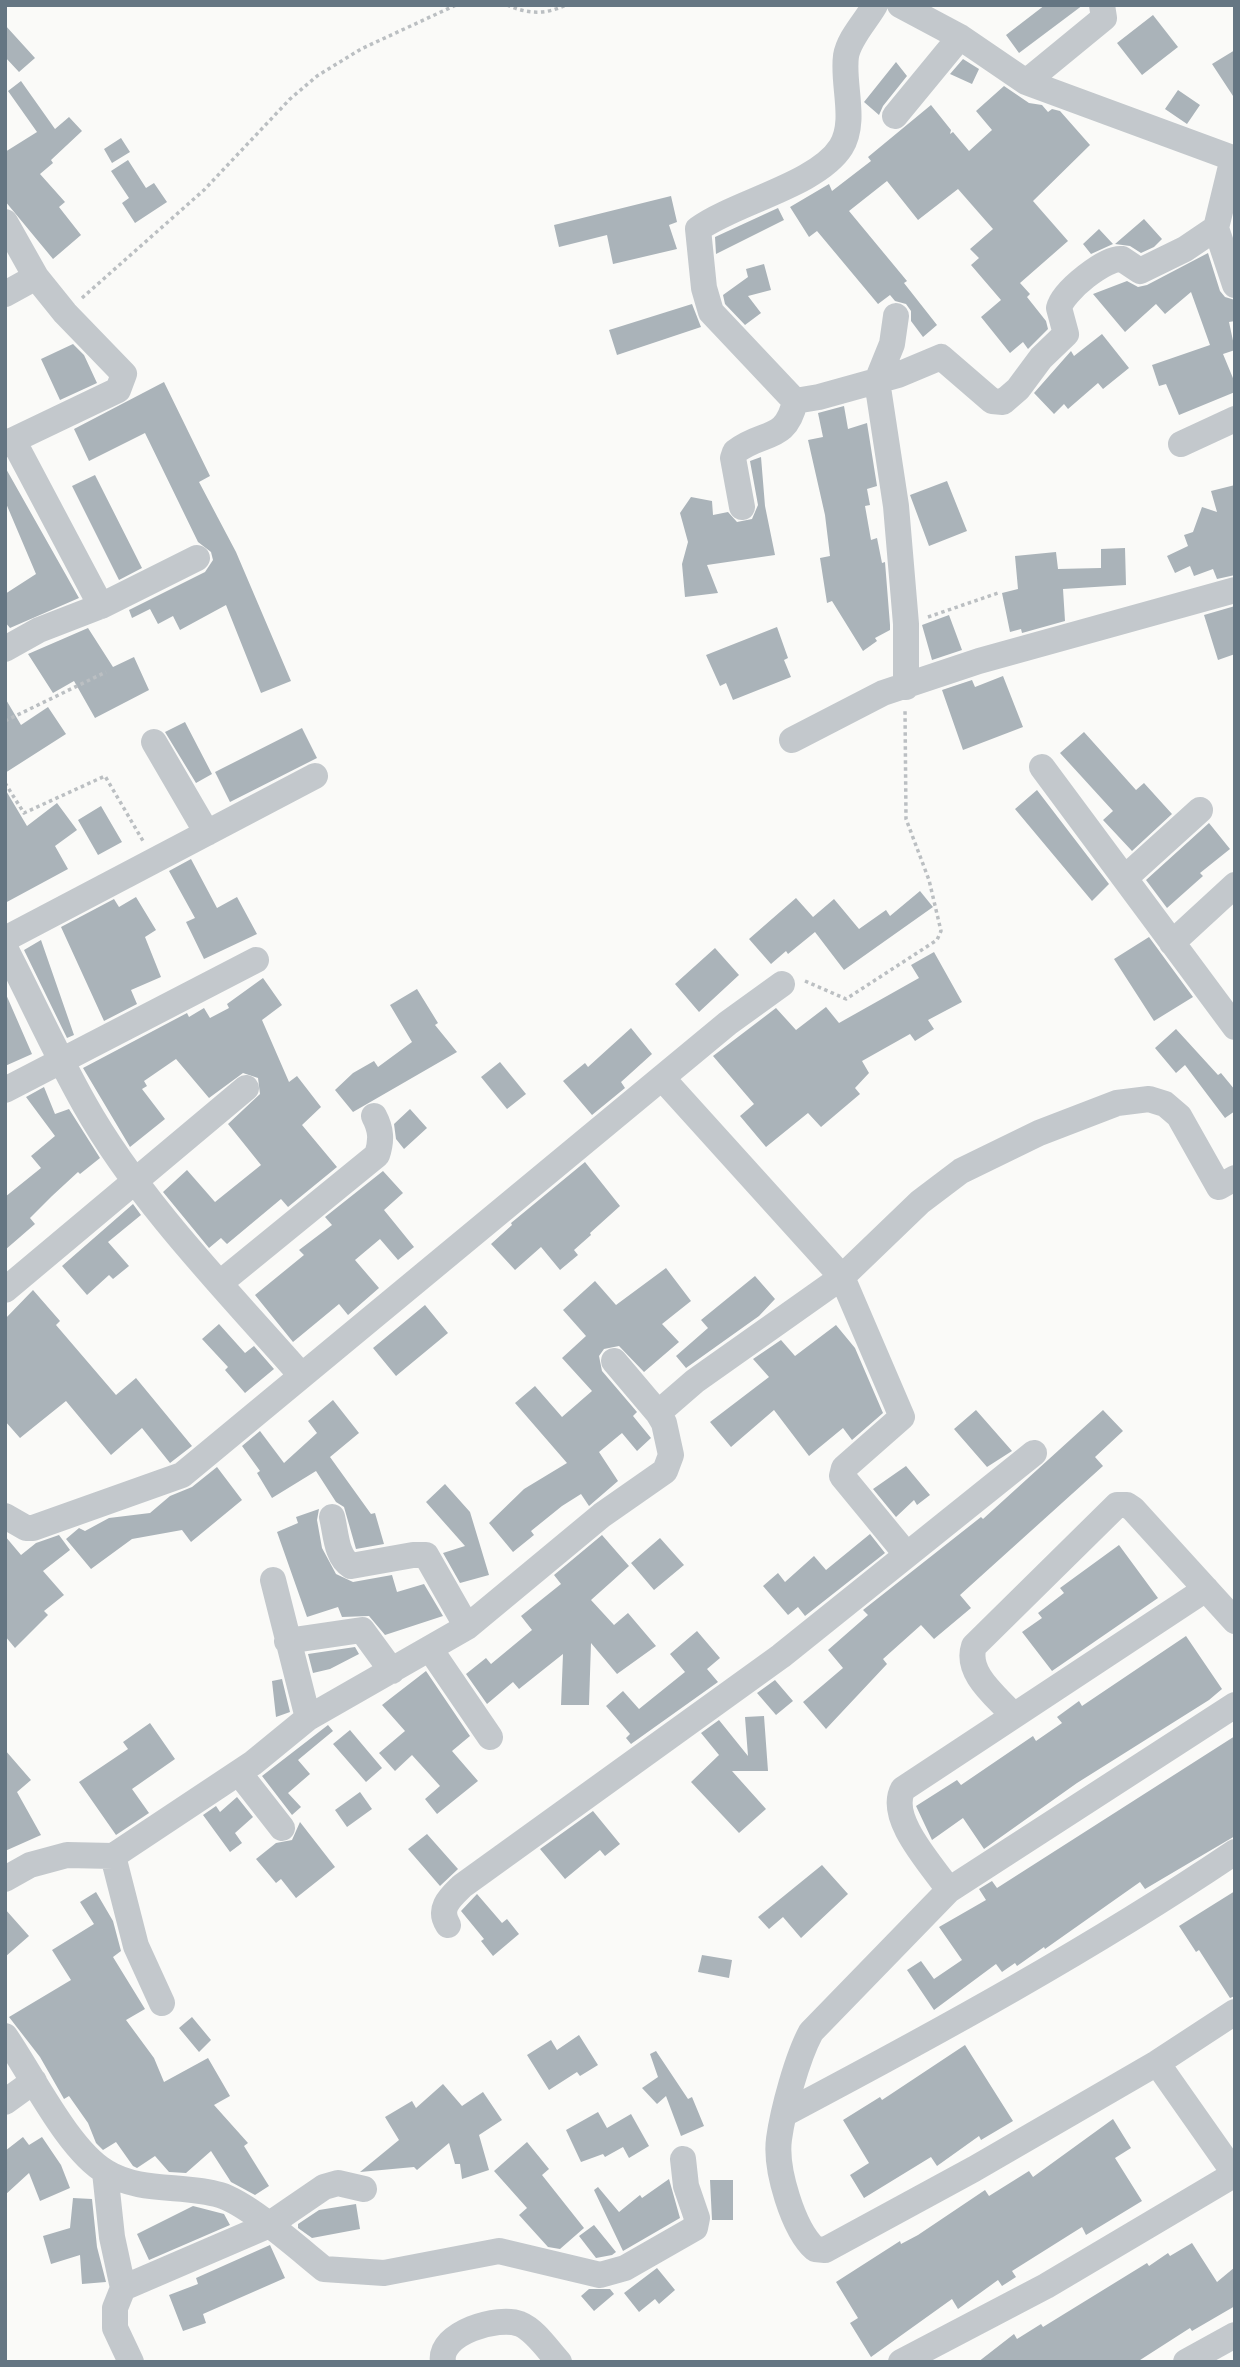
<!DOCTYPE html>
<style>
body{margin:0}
#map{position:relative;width:1240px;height:2367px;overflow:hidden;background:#fafaf8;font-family:Montserrat,sans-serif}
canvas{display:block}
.frame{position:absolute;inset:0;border:7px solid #657683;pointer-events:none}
</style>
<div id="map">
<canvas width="1240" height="2367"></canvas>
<div class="frame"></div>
</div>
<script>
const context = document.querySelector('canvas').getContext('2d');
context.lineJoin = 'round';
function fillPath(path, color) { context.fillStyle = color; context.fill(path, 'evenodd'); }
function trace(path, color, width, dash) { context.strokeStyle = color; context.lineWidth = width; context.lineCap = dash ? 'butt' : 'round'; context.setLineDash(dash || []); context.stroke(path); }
const building = new Path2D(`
 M1045 5H1083L1019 53 1006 35Z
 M1153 15 1178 47 1142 75 1117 43Z
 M5 25 35 58 19 72 5 57Z
 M1235 50V99L1212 64Z
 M963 59 979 69 972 84 950 74Z
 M896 62 907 76 883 106 879 115 864 102Z
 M21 81 55 129 69 117 82 131 51 160 53 163 40 174 65 202 59 207 81 235 53 259 5 201V152L37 132 8 91Z
 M1004 86 1029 103 1042 105 1048 112 1052 109 1060 111 1090 145 1033 201 1068 241 1020 283 1030 294 1027 297 1046 321 1048 329 1028 349 1023 342 1010 353 981 317 1001 300 971 265 979 258 970 249 993 229 958 189 918 220 887 181 849 211 907 281 904 283 937 325 923 337 911 321V311L906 304 895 301 890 295 878 304 817 231 809 237 790 207 829 184 832 191 871 161 868 157 931 105 951 130 950 134 953 132 969 151 992 130 976 111Z
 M1178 90 1200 105 1187 124 1165 109Z
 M121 138 130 152 112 163 104 149Z
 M128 160 146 188 154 183 167 202 135 223 122 203 129 198 111 171Z
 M671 196 677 222 669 225 677 249 613 264 607 235 559 247 554 225Z
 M778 208 784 220 716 254 715 237Z
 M1144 219 1162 239 1154 247 1141 253 1130 246 1115 244Z
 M1099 229 1113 244 1091 254 1083 244Z
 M1208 253 1220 291 1225 297 1235 300V321L1229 322 1235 350 1223 354 1235 383V392L1179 415 1166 384 1159 386 1152 365 1210 345 1191 292 1165 314 1156 304 1125 332 1093 294 1127 281 1138 287 1147 285Z
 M764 264 771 290 748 296 761 313 745 325 725 304 723 295 748 277 746 269Z
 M692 304 701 327 617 355 609 330Z
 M1102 334 1129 368 1103 389 1098 383 1068 409 1064 404 1054 414 1034 393 1071 351 1074 356Z
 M73 344 84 355 97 383 60 400 41 359Z
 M164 382 210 476 199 482 236 552 291 681 261 693 226 605 180 630 173 616 158 624 150 609 132 618 129 610 205 572 213 560 211 552 198 542 145 433 89 461 74 429Z
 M844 406 848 429 867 423 877 486 867 489 870 505 865 506 871 540 877 538 882 563 885 562 890 625V630L875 638 877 641 863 651 832 601 827 603 820 558 830 556 825 515 808 440 823 437 818 413Z
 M761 457 765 506 775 555 707 565 718 593 685 597 682 564 688 542 680 513 691 497 712 501 713 515 728 512 737 522 752 519 758 505 750 461Z
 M5 467 79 598 10 628 5 622V594L36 574 5 501Z
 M95 475 142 568 119 580 72 486Z
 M947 481 967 531 929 546 910 495Z
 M1235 485V575L1217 579 1213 569 1194 576 1190 566 1175 573 1167 556 1188 546 1184 535 1193 532 1202 507 1217 512 1211 491Z
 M1125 548 1126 585 1063 589 1065 621 1022 633 1021 629 1010 632 1002 593 1018 589 1015 556 1056 552 1058 569 1101 568V549Z
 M1235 606V654L1218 660 1204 615Z
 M949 615 962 650 932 660 922 625Z
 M777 627 788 658 784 660 791 677 733 700 726 683 720 686 706 655Z
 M88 628 113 667 134 657 149 690 95 718 74 681 53 693 28 654Z
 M1003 676 1023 727 963 750 942 690 972 680 975 687Z
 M5 698 21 725 48 707 66 734 5 773Z
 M185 722 212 774 196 783 165 732Z
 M302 728 317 758 230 802 215 772Z
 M1084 732 1136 790 1144 783 1172 814 1132 851 1103 820 1113 811 1060 753Z
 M5 789 27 826 57 803 77 830 55 846 68 869 5 903Z
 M1037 790 1109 884 1092 901 1015 809Z
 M101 806 122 842 98 855 78 820Z
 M1209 823 1230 849 1200 873 1203 876 1167 908 1146 880Z
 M191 859 217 908 237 897 257 934 204 959 186 922 195 918 169 871Z
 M920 891 933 907 844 970 815 932 788 954 786 951 771 964 749 939 796 898 813 917 834 899 859 929 886 910 890 916Z
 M136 897 156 930 145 937 161 977 131 990 137 1004 104 1021 61 927 114 899 119 907Z
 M1149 937 1193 997 1154 1021 1114 959Z
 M41 940 74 1035 67 1038 24 950Z
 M715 948 739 975 699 1012 675 984Z
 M934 952 962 1002 928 1020 934 1029 915 1041 910 1034 862 1061 869 1073 855 1088 860 1094 821 1127 808 1113 766 1147 740 1116 754 1104 713 1056 776 1008 796 1030 826 1007 839 1023 919 978 911 965Z
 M263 978 282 1005 262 1020 289 1082 297 1076 321 1107 302 1125 337 1167 288 1207 281 1199 227 1244 221 1238 209 1248 163 1192 187 1170 215 1202 261 1165 228 1124 260 1094 258 1078 243 1073 209 1098 176 1059 144 1081 147 1086 142 1089 165 1119 130 1147 83 1068 187 1013 189 1017 204 1008 210 1018 229 1008 227 1004Z
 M417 989 438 1023 435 1025 457 1052 353 1112 335 1090 353 1073 374 1061 378 1067 412 1042 390 1005Z
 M5 992 32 1054 5 1066Z
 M631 1028 652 1054 621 1082 625 1088 592 1115 563 1081 585 1063 588 1067Z
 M1176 1029 1218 1075 1221 1073 1235 1090V1111L1225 1118 1185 1065 1176 1073 1155 1048Z
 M500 1062 526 1094 507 1109 481 1077Z
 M44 1087 55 1114 69 1109 100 1158 80 1174 78 1172 52 1196 30 1218 35 1224 5 1250V1197L41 1168 31 1156 55 1136 26 1097Z
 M410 1109 427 1128 404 1149 396 1139 394 1124Z
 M585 1162 620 1206 590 1233 591 1235 574 1250 578 1255 560 1270 541 1247 515 1270 491 1244 512 1225 511 1223Z
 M383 1171 403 1193 384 1210 414 1247 398 1260 380 1239 355 1260 379 1288 348 1315 339 1304 293 1342 255 1295 304 1255 299 1250 332 1225 325 1217Z
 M133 1204 141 1215 108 1242 129 1266 113 1279 109 1275 87 1295 62 1266Z
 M666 1268 691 1301 662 1324 679 1342 644 1372 619 1346 604 1349 599 1356 602 1371 637 1412 633 1416 651 1438 637 1451 622 1433 599 1452 618 1481 589 1506 581 1494 562 1506 531 1531 534 1535 513 1552 489 1523 524 1489 567 1463 515 1403 535 1386 562 1417 592 1391 562 1358 586 1336 563 1310 595 1281 616 1305Z
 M755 1276 775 1299 759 1316 686 1368 676 1356 708 1328 701 1320Z
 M33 1290 60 1321 56 1325 116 1395 136 1378 192 1446 170 1463 142 1428 111 1455 66 1401 20 1438 5 1421V1319Z
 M425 1305 448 1333 396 1376 373 1348Z
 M219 1324 245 1353 254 1346 274 1369 245 1393 225 1370 228 1367 202 1339Z
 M836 1325 855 1348 883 1413 852 1440 843 1428 809 1456 774 1410 731 1447 710 1422 769 1377 753 1359 781 1340 795 1356Z
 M333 1400 359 1433 330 1457 371 1514 375 1513 384 1544 356 1549 344 1507 336 1502 316 1471 272 1498 257 1473 260 1471 242 1446 260 1431 284 1463 317 1433 308 1421Z
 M976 1410 1012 1451 987 1467 954 1429Z
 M1103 1410 1123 1431 1095 1457 1103 1466 960 1595 971 1608 934 1639 921 1625 883 1659 887 1664 826 1729 803 1702 843 1668 828 1650 868 1615 863 1610 981 1517 983 1519Z
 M906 1466 930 1495 917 1505 914 1500 896 1517 873 1489Z
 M217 1467 242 1500 191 1542 182 1530 132 1539 91 1569 66 1539 79 1528 85 1531 109 1518 150 1513 170 1496 192 1487Z
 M445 1484 470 1512 489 1575 460 1583 443 1553 465 1546 426 1502Z
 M319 1509 317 1520 322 1548 336 1574 353 1582 392 1575 397 1592 424 1584 443 1616 385 1635 369 1616 342 1617 338 1607 307 1617 277 1532 298 1523 296 1517Z
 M870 1534 885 1553 805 1616 798 1607 788 1615 763 1586 778 1573 785 1582 814 1556 826 1570Z
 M59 1535 70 1550 43 1571 64 1595 44 1611 48 1615 15 1648 5 1636V1536L21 1555 36 1543Z
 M602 1535 629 1566 591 1600 614 1625 628 1613 656 1646 617 1674 591 1643 589 1705H561L563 1654 519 1689 513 1682 487 1704 466 1674 486 1658 491 1664 532 1630 521 1616 561 1584 554 1575Z
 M660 1538 684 1565 654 1590 631 1563Z
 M1119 1545 1158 1598 1052 1671 1022 1632 1042 1618 1038 1613 1064 1593 1060 1588Z
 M697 1631 720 1658 707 1669 718 1682 631 1744 626 1738 630 1734 606 1706 623 1691 639 1709 685 1672 670 1654Z
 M1186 1636 1222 1689 1209 1700 1077 1783 984 1849 963 1818 932 1840 916 1806 957 1780 961 1785 1033 1736 1036 1741 1062 1723 1057 1717 1079 1701 1082 1706Z
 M355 1647 359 1654 330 1669 313 1673 308 1654Z
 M426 1671 470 1736 452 1751 478 1781 437 1814 425 1799 440 1786 412 1755 395 1771 379 1753 405 1731 382 1705Z
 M282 1679 290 1712 276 1717 272 1681Z
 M775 1680 793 1701 776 1715 757 1693Z
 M764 1716 768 1771H732L766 1809 739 1833 691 1782 719 1755 701 1733 719 1720 748 1756 745 1717Z
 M150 1723 175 1759 132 1789 149 1813 116 1835 79 1782 128 1749 123 1742Z
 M328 1725 333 1731 298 1760 310 1774 288 1793 301 1807 292 1815 262 1776Z
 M350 1730 382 1768 366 1782 333 1744Z
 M1235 1736V1836L1145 1889 1140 1882 1045 1949 1044 1947 1017 1966 1015 1963 1002 1972 996 1964 934 2010 907 1970 921 1961 934 1979 962 1960 939 1927 986 1900 979 1889 992 1881 997 1888Z
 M5 1750 31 1780 17 1792 41 1835 5 1851Z
 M360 1792 372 1809 347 1827 335 1810Z
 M237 1797 253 1817 235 1833 242 1843 230 1852 203 1815 216 1806 220 1812Z
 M593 1811 620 1844 605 1856 600 1850 565 1879 540 1849Z
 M300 1822 335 1867 296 1898 281 1879 276 1883 256 1859 276 1843 292 1840Z
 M427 1834 458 1869 440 1886 408 1849Z
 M822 1865 848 1894 801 1938 783 1917 769 1929 758 1917Z
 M1235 1891V1996L1230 1998 1199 1950 1196 1952 1179 1926Z
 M96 1892 113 1921 121 1951 113 1957 145 2009 126 2020 154 2058 164 2082 208 2058 230 2096 214 2105 248 2143 244 2146 269 2186 255 2195 231 2182 211 2151 186 2173 169 2172 155 2156 137 2168 133 2166 116 2142 103 2150 96 2143 88 2123 69 2096 64 2099 40 2057 9 2017 71 1980 52 1950 94 1924 80 1902Z
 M477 1894 502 1923 507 1919 519 1934 493 1956 481 1941 484 1939 461 1911Z
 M5 1909 29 1936 5 1957Z
 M702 1955 732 1960 729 1978 698 1972Z
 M192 2017 211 2040 199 2052 179 2028Z
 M579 2035 598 2065 580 2076 577 2072 549 2090 527 2055 551 2040 557 2050Z
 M965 2045 1013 2121 981 2140 979 2136 937 2166 931 2157 864 2198 850 2175 869 2163 843 2120 880 2097 882 2100Z
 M656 2051 688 2099 692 2097 704 2126 681 2136 666 2096 657 2104 642 2088 658 2077 650 2054Z
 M443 2084 462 2106 483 2092 502 2120 479 2135 489 2170 462 2179 460 2164H455L449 2143 417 2170 414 2167 360 2172 399 2140 385 2117 412 2101 416 2108Z
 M598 2112 607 2128 631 2114 649 2146 629 2158 623 2147 605 2157 603 2154 581 2162 566 2130Z
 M1113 2119 1131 2148 1115 2158 1142 2201 1086 2235 1082 2227 1012 2271 1016 2277 1002 2286 998 2280 958 2309 952 2299 871 2357 850 2323 858 2318 836 2282 900 2241 901 2244 918 2235 985 2190 989 2196 1029 2171 1033 2177Z
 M23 2137 29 2145 42 2137 61 2165 70 2188 40 2201 29 2173 5 2195V2151Z
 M527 2142 549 2169 542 2175 584 2228 560 2249 548 2247 519 2215 527 2208 494 2171Z
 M669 2179 680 2218 623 2251 594 2190 598 2187 619 2212 640 2195 642 2198Z
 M710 2180H733V2220H712Z
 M73 2198 92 2199 97 2247 106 2282 82 2284 80 2255 51 2264 43 2236 70 2228Z
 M356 2204 360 2229 312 2238 298 2228V2224L319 2210Z
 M193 2206 224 2214 230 2225 149 2260 137 2234Z
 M594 2225 616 2252 612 2255 596 2258 579 2236Z
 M1192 2243 1217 2282 1235 2267V2306L1192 2331 1190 2328 1137 2362H978L1014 2334 1017 2339 1041 2324 1043 2327 1147 2263 1149 2266 1168 2253 1170 2256Z
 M270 2245 285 2278 203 2314 206 2323 183 2331 169 2295 198 2284 196 2278Z
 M657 2268 675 2290 659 2304 655 2299 639 2312 624 2293Z
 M589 2289H610L614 2294 594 2311 581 2296Z`);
const path = new Path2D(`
 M507 5C527 14 545 15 566 5
 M82 298 204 190 290 99 317 76 361 49 456 5
 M928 617 998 593
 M5 721 106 672
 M5 783 24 813 105 776 143 841
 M805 981 846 999 937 940 941 931 929 880 906 819 905 709`);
const minor = new Path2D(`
 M875 5C866 21 849 38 846 56 842 84 857 121 841 147 817 185 735 202 698 229L704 288 711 312 795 401 819 397 898 375 941 357 992 401 1003 402 1018 389 1041 358 1066 334 1059 308C1063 291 1106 257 1122 259L1140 271 1185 249 1216 228 1233 158
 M900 5 960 37 1026 82 1235 159
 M1026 82 1104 18 1102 5
 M895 116 960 37
 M5 222 36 277 65 313 124 374 118 390 5 444
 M1216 228 1235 285
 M5 294 36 277
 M896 316 892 344 877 381 896 506 906 624V687
 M13 440 101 606
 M1181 444 1235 419
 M742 507 733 458 735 452C763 430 786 443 795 401
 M5 649 39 630 101 606 197 558
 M792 740 883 693 979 661 1235 590
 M154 742 207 833
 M1042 767 1235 1027
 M1126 877 1200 810
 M5 939 315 776
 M1172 943 1235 885
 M5 948C32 1000 56 1054 85 1105 139 1201 228 1292 301 1375
 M662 1078 842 1277 902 1417 844 1468 842 1476 907 1555
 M5 1090 256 960
 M220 1283 377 1155C382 1140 381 1129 374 1116
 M5 1290 246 1088
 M614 1361 658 1413
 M5 1516 26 1528H33L182 1475 728 1023 782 984
 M332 1517C336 1533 336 1557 351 1566L413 1555H426L467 1627
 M273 1580 308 1718
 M287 1641 362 1630 392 1671
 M430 1649 490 1737
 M1235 1705 949 1890 811 2032C797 2058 783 2110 779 2139 775 2169 793 2229 815 2249L825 2250 974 2169 1157 2063 1235 2012
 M1012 1714C996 1696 965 1673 974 1646L1117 1505H1127L1133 1509 1235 1621
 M239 1773 282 1828
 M113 1856 136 1946 162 2003
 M5 1879 30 1865 67 1855 113 1856 253 1763 308 1718 467 1627 602 1515 665 1471 671 1455 664 1423 658 1413 695 1381 842 1277 920 1202 961 1171 1039 1133 1117 1103 1149 1099 1165 1104 1179 1116 1219 1187 1235 1178
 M949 1890C932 1865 887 1818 903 1789L1206 1589
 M448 1925C437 1908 451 1897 462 1886L781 1656 1034 1453
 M5 2036C31 2073 68 2150 106 2172 140 2193 184 2184 220 2195 249 2204 299 2249 324 2269L384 2273 499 2251 600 2275 625 2268 695 2228 697 2218 686 2186 683 2159
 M1157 2063 1235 2174
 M5 2102 34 2081
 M786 2113C939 2032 1091 1949 1235 1852
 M105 2172 112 2237 123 2288 115 2308V2328L131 2362
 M123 2288 267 2226 324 2187 338 2183 364 2189
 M443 2362C438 2333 499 2315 520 2324 535 2330 548 2350 559 2362
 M901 2362 1046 2286 1235 2174
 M1186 2362 1235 2335`);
fillPath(building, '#aab3b9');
trace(path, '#bbbfc2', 3.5, [3.5, 3.5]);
trace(minor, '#c3c8cc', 26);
</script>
